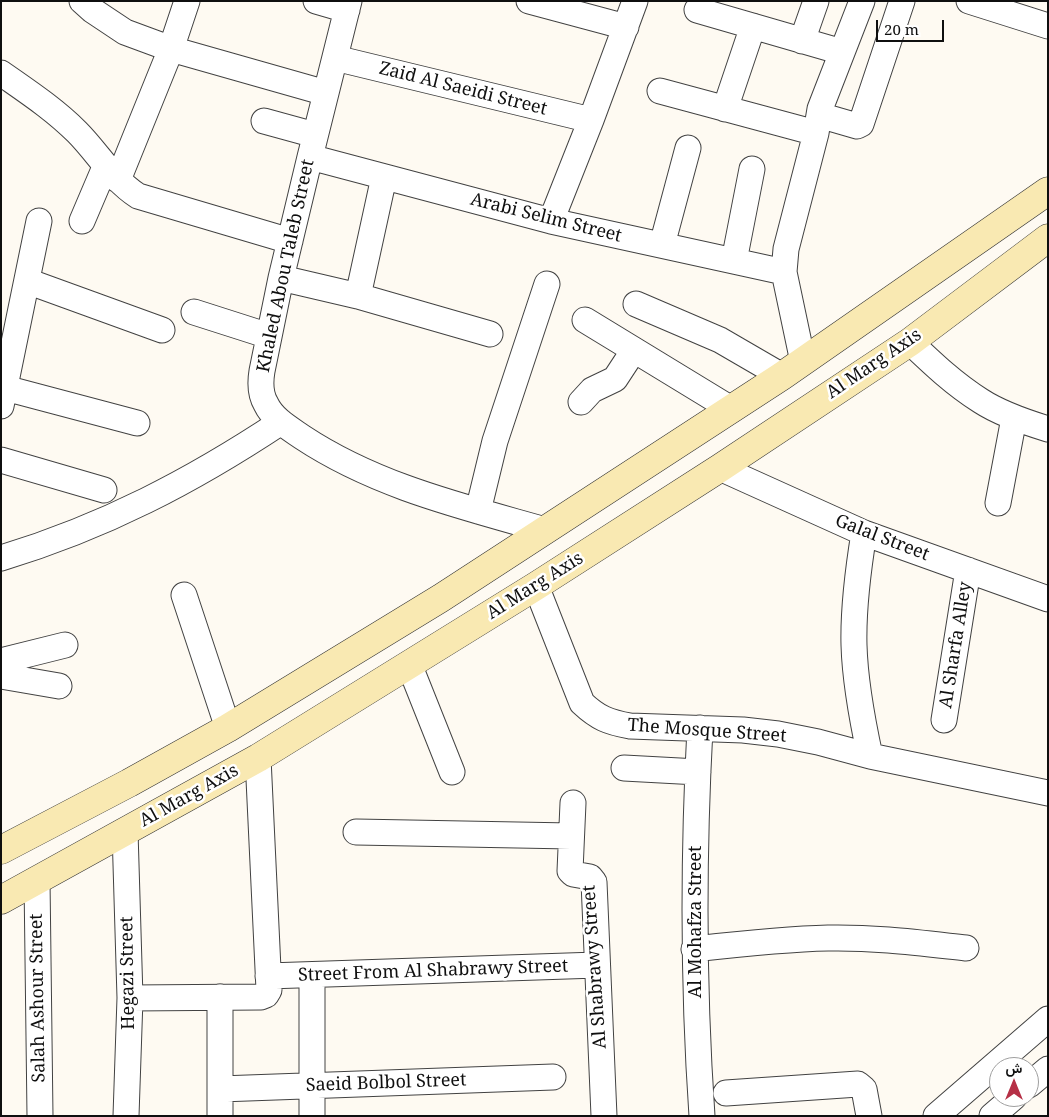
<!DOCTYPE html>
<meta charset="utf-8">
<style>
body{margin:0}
#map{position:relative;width:1049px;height:1117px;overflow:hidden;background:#fefaf2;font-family:"Noto Serif",Vazirmatn,serif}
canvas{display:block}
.frame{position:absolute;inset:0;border:2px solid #0f0f0f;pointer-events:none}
.north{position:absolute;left:989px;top:1057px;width:50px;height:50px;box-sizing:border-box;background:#fff;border:1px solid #9f9f9f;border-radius:50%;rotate:0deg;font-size:14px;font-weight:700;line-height:20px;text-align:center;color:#0f0f0f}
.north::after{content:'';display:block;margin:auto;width:18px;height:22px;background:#b63046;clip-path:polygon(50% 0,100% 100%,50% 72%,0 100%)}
.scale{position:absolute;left:876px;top:20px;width:68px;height:22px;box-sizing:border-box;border:2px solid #0f0f0f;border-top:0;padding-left:6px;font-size:15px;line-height:18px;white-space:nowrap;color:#0f0f0f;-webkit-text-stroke:4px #fff;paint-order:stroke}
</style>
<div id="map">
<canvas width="1049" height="1117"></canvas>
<div class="frame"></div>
<div class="north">ش</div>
<div class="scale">20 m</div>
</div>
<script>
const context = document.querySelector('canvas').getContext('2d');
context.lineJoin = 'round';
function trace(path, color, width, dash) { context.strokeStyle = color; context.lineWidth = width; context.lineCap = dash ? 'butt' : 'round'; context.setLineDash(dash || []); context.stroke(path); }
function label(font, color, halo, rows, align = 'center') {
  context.font = font + ' "Noto Serif",serif'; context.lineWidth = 5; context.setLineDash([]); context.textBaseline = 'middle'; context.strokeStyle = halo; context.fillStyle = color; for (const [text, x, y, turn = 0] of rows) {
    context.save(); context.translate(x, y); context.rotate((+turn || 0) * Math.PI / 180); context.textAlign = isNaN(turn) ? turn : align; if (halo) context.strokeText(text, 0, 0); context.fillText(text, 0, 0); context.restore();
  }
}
const minor = new Path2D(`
 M82 1 92 10 125 32 171 49 326 93
 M316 1 347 10
 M349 1 310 157 281 278 262 371C260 383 260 394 266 404 273 419 289 428 302 437 376 486 461 506 545 530
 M529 1 626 27
 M969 1 1048 26
 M697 10 842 52
 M802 41 816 1
 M335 58 591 120
 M1 73C28 92 54 109 77 132 98 153 112 179 138 196L290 241
 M660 91 816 133
 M725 109 753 26
 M819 115 857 126 861 124 902 1
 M264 121 315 135
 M310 157 551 221 784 272
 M118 180 171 49 187 1
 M82 221 105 167
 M551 221 591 120 635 1
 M662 245 688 148
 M734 261 752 169
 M281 278 358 296 490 334
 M27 281 162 330
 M358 296 384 177
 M636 304 720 340 782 376
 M194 312 269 336
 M585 320 731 409
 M910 342C932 363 954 384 981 401 1001 414 1025 422 1048 429
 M803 362 784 272 786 249 816 133 820 109 862 1
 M5 388 137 423
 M581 402 592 390 615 379 634 350
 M1 406 39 221
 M1 460 104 490
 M720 468 864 533 1048 599
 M998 503 1014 418
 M478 511 495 441 547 284
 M864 533C858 570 853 607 854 645 855 682 862 719 870 756
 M1 558C104 527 192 481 281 422
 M536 586 582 703C598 718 608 722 630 726L743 730 778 734 818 742 870 756 1048 793
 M184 595 228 728
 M1 661 65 645
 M409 664 452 772
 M1 676 59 686
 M944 720 968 570
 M700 728C693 858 693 986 702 1116
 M624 768 698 772
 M573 803 570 871 573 874 590 877 594 882 604 1116
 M125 831 130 998 126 1116
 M356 832 571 836
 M37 880 40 1116
 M694 949C739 944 783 939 828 938 874 937 920 943 966 948
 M268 976 597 965
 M220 997V1116
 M130 998 261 997 266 995 269 990 258 758
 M1029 1085 1048 1069
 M220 1089 553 1077
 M726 1093 858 1084 864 1089 869 1116
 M312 1116V975
 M936 1116 1048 1019
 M992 1116 1014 1097`);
const secondary = new Path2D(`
 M1 850 129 783 228 728 441 598 782 376 1048 191
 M1 900 258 758 536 586 720 468 910 342 1048 238`);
const streetNames = [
 ["Zaid Al Saeidi Street",463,89,14],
 ["Arabi Selim Street",546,218,14],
 ["Khaled Abou Taleb Street",286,266,-78],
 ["Al Marg Axis",874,364,-34],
 ["Galal Street",882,538,21],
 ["Al Marg Axis",535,586,-32],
 ["Al Sharfa Alley",956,645,-81],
 ["The Mosque Street",707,731,4],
 ["Al Marg Axis",189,796,-29],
 ["Al Mohafza Street",696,922,-90],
 ["Al Shabrawy Street",595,967,-94],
 ["Street From Al Shabrawy Street",433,971,-2],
 ["Hegazi Street",128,973,-91],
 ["Salah Ashour Street",38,998,-91],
 ["Saeid Bolbol Street",386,1083,-2]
];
trace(minor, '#424242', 27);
trace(secondary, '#313131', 29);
trace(minor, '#fff', 25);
trace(secondary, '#f9e9b2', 28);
label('18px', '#0f0f0f', '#fff', streetNames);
</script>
